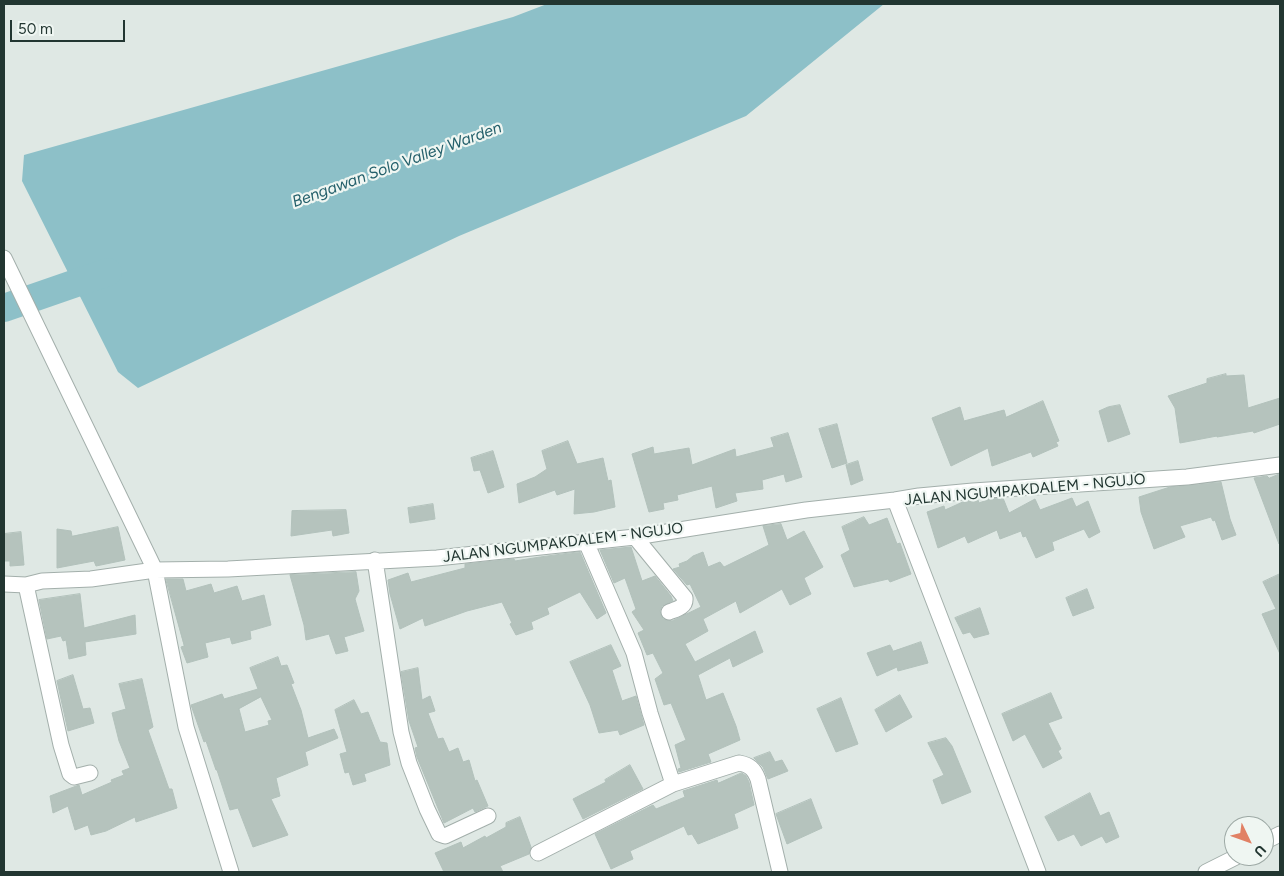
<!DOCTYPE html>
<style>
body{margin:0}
#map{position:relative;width:1284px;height:876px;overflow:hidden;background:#dfe8e4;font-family:Figtree,sans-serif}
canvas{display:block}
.frame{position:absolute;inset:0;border:5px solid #223631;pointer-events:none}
.north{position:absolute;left:1224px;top:816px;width:50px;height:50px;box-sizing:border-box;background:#eff6f2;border:1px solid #9da9a5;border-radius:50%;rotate:132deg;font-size:14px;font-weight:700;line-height:20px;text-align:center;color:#223631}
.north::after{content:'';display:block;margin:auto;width:18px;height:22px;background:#e18165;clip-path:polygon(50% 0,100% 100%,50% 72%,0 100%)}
.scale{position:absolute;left:10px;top:20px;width:115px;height:22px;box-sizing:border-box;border:2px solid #223631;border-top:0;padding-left:6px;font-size:15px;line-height:18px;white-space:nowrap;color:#223631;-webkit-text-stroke:4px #eff6f2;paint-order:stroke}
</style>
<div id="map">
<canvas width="1284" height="876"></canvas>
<div class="frame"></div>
<div class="north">U</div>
<div class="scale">50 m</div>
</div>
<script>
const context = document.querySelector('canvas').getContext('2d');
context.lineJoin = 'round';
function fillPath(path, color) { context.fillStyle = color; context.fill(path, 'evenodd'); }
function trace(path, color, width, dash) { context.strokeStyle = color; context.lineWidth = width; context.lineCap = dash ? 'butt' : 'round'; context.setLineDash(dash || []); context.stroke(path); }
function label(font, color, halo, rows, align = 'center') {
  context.font = font + ' Figtree,sans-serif'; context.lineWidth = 4.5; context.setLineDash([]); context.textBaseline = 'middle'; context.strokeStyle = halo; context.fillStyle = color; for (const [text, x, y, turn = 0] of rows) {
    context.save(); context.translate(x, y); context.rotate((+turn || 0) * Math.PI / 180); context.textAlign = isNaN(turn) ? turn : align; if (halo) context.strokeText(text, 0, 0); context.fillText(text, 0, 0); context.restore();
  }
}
const water = new Path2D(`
 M547 4H884L746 116 459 236 138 388 118 372 22 181 24 155 513 17Z`);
const river = new Path2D(`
 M4 308 108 272`);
const building = new Path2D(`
 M1226 374V376L1244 375 1248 408 1280 398V424L1254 433 1253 431 1217 437V436L1180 443 1175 408 1168 396 1207 383V379Z
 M1043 401 1059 441 1056 442 1058 446 1033 457 1031 452 992 466 988 448 951 466 932 418 960 407 964 421 1004 410 1006 417Z
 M1120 405 1130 434 1108 442 1099 411 1108 407Z
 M837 424 847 463 832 468 819 429Z
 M788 433 802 477 786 482 784 474 762 480 763 489 735 493 737 501 716 508 712 486 677 495 678 500 663 503 664 509 649 512 632 454 653 447 654 454 689 448 692 465 735 449 736 457 774 447 771 438Z
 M568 441 577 464 603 458 608 481 611 480 615 507 594 512 574 514 575 489 557 495 555 490 519 503 517 484 535 477 547 469 542 451Z
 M493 451 504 487 488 493 480 470 474 471 471 458Z
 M858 461 863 480 851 485 846 465Z
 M1280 474V544H1279L1254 478 1267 476 1269 478Z
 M1221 482 1230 519 1236 535 1222 540 1215 520 1213 521 1211 517 1180 526 1185 537 1154 549 1141 512 1139 497 1170 487Z
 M1003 498 1009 513 1035 499 1040 510 1072 498 1076 507 1088 501 1100 532 1089 538 1084 529 1052 542 1054 550 1036 558 1026 536 1023 537 1021 531 1000 539 997 530 968 543 965 536 938 548 927 512 944 506 945 510 965 501 978 500 979 503 990 499Z
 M433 504 435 519 410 523 408 508Z
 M346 510 349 533 333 536 332 530 291 536 292 511Z
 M864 517 869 525 887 518 897 544 900 543 911 574 890 582 888 579 854 587 841 555 850 550 842 527Z
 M781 524 787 540 804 531 823 567 804 578 811 594 790 605 782 589 740 613 736 601 703 619 708 631 685 644 695 662 755 631 763 652 733 667 730 658 698 675 706 700 723 693 736 726 740 740 708 754 711 762 679 772 678 769 681 768 675 745 686 740 671 703 664 705 655 679 663 673 653 653 647 655 638 633 644 630 632 612 636 609 625 578 614 583 600 550 631 547 642 581 655 576 671 596 673 601 662 606 660 611 663 619 672 621 701 607 690 584 687 585 673 569 680 567 679 564 687 561 693 556 703 552 708 567 720 562 724 567 769 545 763 526Z
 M118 527 125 560 96 566 94 561 57 568V529L71 531 72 536Z
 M21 532 24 565 10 566V561H4V534Z
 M580 552 606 613 597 619 580 592 547 608 549 614 531 622 533 629 516 635 510 624 512 623 502 602 467 611 425 626 423 618 400 629 390 594 388 580 408 573 411 582 465 568V564L514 559 515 561 540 557Z
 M356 572 359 591 355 599 364 631 344 637 348 651 336 654 329 634 306 640 304 625 290 575Z
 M1280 574V654L1262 614 1276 609 1263 582Z
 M166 579H183L186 591 211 584 214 593 237 586 242 601 264 595 271 625 250 631 251 639 232 644 230 637 205 643 208 657 187 663 181 647 184 646Z
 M1087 589 1094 608 1073 616 1066 598Z
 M80 594 84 628 135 615 136 634 85 642 86 655 69 659 66 640 63 641 61 636 47 639 39 600Z
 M980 608 989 634 974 638 970 632 963 634 955 618Z
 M921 642 928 663 898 671 897 667 877 676 867 653 890 645 893 651Z
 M611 645 621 666 612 670 622 701 636 696 644 725 620 735 618 730 599 733 590 705 570 662Z
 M278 657 281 666 287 665 294 683 291 684 301 710 308 738 334 729 338 738 305 752 308 765 276 778 280 796 271 799 288 835 253 847 238 808 230 810 217 770H216L206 741 204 742 191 705 222 694 224 699 258 689 250 668ZM261 697 272 720 268 721 269 725 245 732 239 709Z
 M418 668 422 700 430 696 435 711 428 713 438 739 443 738 449 752 458 748 463 762 469 760 475 781 477 780 488 806 475 812 473 808 444 823 417 757 415 748 418 747 409 721 401 672Z
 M73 675 83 709 90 708 94 723 68 731 57 681Z
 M142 679 153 727 148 730 169 789H172L177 808 136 822 135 817 106 831 91 835 88 825 75 830 68 806 53 813 50 796 79 785 82 795 112 782 111 780 124 775 122 771 130 768 119 741 112 713 126 709 119 684Z
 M1051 693 1062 718 1048 723 1061 749 1058 751 1062 758 1043 768 1025 734 1013 741 1002 714Z
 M900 695 912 717 886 732 875 710Z
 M841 698 858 744 836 752 817 709Z
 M354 700 361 714 368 712 380 742 387 743 390 765 364 774 366 781 353 785 349 772 345 773 340 754 347 752 335 710Z
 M946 738 952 746 971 792 942 804 933 780 944 775 928 743Z
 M770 752 775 762 782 760 788 771 768 779 763 767 754 758Z
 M630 765 643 789 583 819 573 799 606 782 605 780Z
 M742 773 746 776 749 782 754 805 734 814 738 828 698 844 692 834 688 835 684 826 630 851 633 859 611 869 595 834 653 805 656 809 685 797 683 791 717 780 718 783Z
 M1090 793 1100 816 1109 812 1119 837 1106 843 1102 836 1081 846 1074 834 1058 841 1045 817Z
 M811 799 822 828 787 844 776 814Z
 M520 817 531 847 529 854 500 866 503 872H444L435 853 461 842 463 848 485 836 486 838 506 827V823Z`);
const minor = new Path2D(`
 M4 258 155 570 186 727 231 872
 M895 500 1038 872
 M635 537 685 598C686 607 677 609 669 612
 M586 542 634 653 650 713 673 784 739 763C750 765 754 769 758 779L780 872
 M375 560 401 732 409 763 427 809 439 834 445 836 488 816
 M4 584 26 585 42 581 91 579 155 570 228 569 437 558 635 537 806 510 895 500 919 496 973 491 1187 477 1280 465
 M26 585 61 745 70 774 74 777 90 773
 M1264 842 1280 834
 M538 853 673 784
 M1206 872 1238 856`);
const streetNames = [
 ["JALAN NGUMPAKDALEM - NGUJO",1025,490,-5],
 ["JALAN NGUMPAKDALEM - NGUJO",563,543,-7]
];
const waterNames = [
 ["Bengawan Solo Valley Warden",397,165,-20]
];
fillPath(water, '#8dc0c8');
trace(river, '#8dc0c8', 28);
fillPath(building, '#b5c3bd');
trace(building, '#b2c1bb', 1);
trace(minor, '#a3afab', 17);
trace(minor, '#fff', 15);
label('15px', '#223631', '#eff6f2', streetNames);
label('italic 16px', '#24606b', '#eff6f2', waterNames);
</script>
